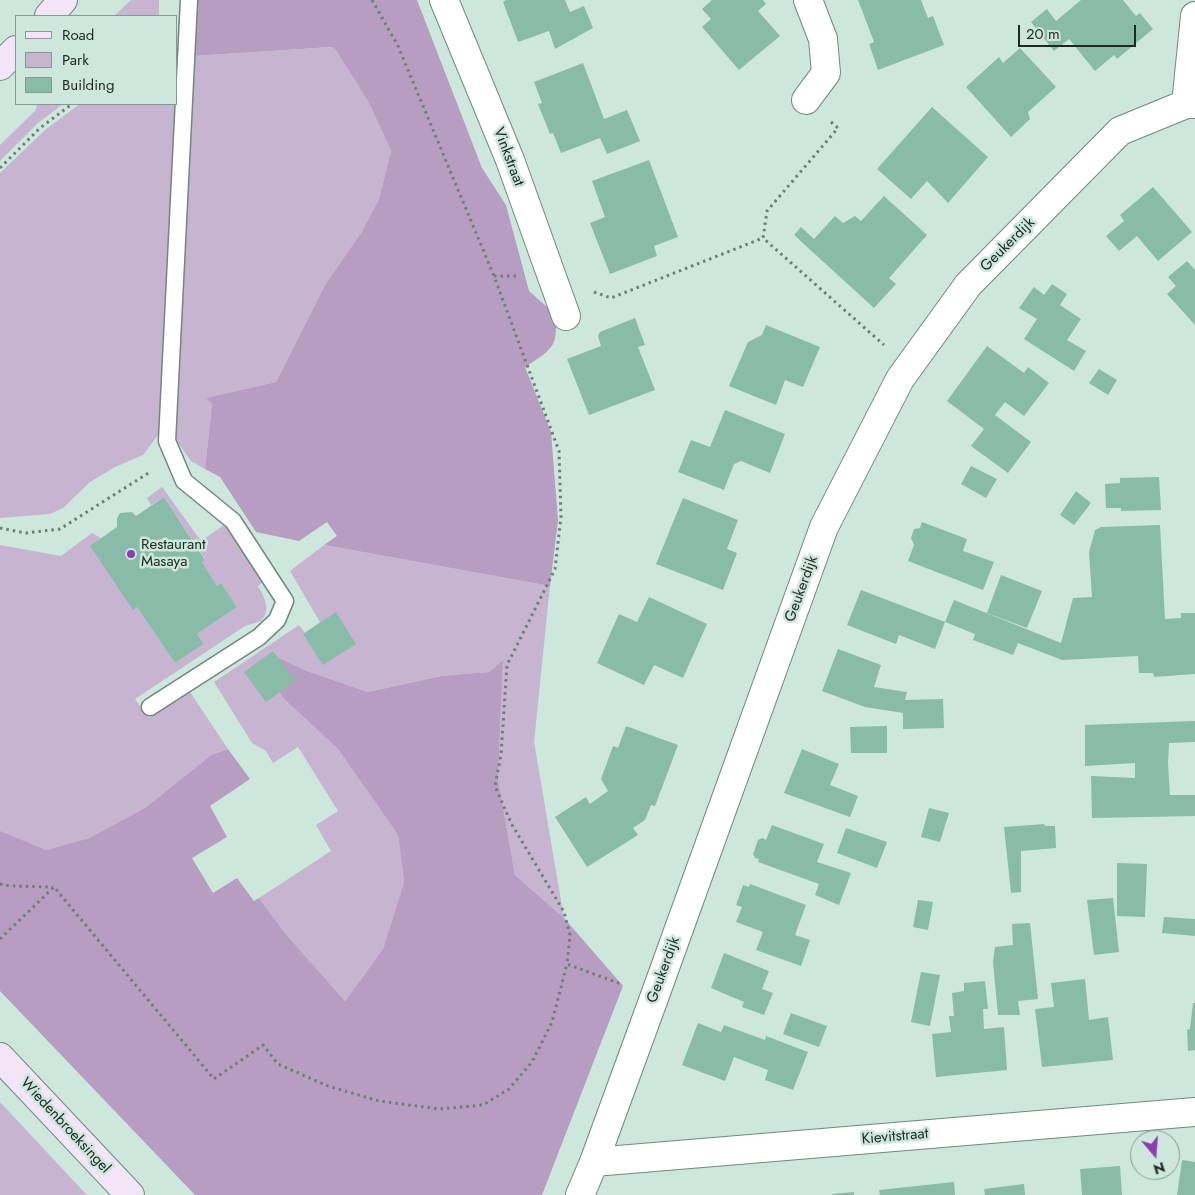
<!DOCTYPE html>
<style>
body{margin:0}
#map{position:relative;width:1195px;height:1195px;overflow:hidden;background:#cde7dc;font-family:Jost,sans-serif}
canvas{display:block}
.legend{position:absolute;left:15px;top:15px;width:162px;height:90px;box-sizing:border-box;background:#cde7dc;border:1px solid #879a92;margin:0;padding:6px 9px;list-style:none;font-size:15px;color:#1d2723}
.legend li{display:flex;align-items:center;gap:10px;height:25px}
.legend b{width:25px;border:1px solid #879a92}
.north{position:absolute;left:1130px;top:1130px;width:50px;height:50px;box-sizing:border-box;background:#cde7dc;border:1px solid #879a92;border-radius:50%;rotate:162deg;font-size:14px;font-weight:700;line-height:20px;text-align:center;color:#1d2723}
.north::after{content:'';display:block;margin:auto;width:18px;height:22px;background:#8f3dac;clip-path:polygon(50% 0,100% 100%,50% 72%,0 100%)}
.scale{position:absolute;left:1018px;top:25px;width:118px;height:22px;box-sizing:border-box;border:2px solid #1d2723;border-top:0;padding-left:6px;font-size:15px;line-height:18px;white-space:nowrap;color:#1d2723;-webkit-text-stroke:4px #cde7dc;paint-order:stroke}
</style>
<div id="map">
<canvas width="1195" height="1195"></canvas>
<ul class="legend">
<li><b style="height:6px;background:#f2e5f7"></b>Road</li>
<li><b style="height:14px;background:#c7b4d0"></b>Park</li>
<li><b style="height:14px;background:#88bca8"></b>Building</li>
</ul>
<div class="north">N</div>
<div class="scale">20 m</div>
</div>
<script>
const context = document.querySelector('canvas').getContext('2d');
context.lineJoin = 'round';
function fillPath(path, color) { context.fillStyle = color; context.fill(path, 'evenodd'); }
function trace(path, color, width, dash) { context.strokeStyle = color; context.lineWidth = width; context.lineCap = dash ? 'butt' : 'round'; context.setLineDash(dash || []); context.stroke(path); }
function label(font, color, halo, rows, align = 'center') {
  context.font = font + ' Jost,sans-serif'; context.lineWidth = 5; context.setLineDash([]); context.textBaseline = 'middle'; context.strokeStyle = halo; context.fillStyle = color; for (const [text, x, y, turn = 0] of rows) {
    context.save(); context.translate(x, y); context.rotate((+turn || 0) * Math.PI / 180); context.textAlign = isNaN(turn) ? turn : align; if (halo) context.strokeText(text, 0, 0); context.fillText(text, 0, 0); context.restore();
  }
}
const green = new Path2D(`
 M131 0H159V16H114Z
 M331 47 335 49 368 101 391 151 379 199 361 233 326 283 276 382 207 398 212 404 205 469 191 461 174 437 194 56Z
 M176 81H178L158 435 143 455 115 467 90 482 63 508 50 514 0 518V173L45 130 80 104H176Z
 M37 104H63L38 123 0 161V145L36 110Z
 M162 487 201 541 224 525 264 581 258 586C265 599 271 609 261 621L245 626 135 699 149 718 190 692 228 749 211 755 145 808 89 838 46 850 2 833 0 831V545L61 556 92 533 101 538 91 546 137 607 175 663 204 644 197 634 237 607 221 583 217 586 202 562 205 559 164 497 151 505 147 498Z
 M324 545 550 586 534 742 564 918 515 875 498 779 503 660 489 672 441 676 368 692 307 671 279 658 283 698 338 749 398 835 404 882 383 949 345 1001 284 932 259 898 331 851 316 825 338 811 298 747 273 763 266 751 252 743 214 682 299 625 305 633 320 622 290 571Z
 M0 1102 85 1193 87 1195H0Z`);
const forest = new Path2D(`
 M197 0H417L482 168 506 205 529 291 547 307 555 309C558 346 556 347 525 367L551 432 558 520 550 586 324 545 337 536 327 522 299 541 256 532 220 477 205 469 212 404 206 398 276 382 326 283 361 233 379 199 391 151 368 101 335 49 331 47 194 56Z
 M279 658 307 671 368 692 441 676 489 672 503 660 498 779 515 875 564 918 623 986 542 1195H195L0 991V831L46 850 89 838 145 808 211 755 228 749 250 779 210 806 227 837 192 858 213 893 237 878 254 901 259 898 284 932 345 1001 383 949 404 882 398 835 338 749 283 698 271 675Z`);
const building = new Path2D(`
 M506 0H565L570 12 584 6 593 28 555 49 549 31 518 42 503 2Z
 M712 0H763L766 4 758 11 780 36 739 70 702 27 711 19 702 9Z
 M858 0H921L928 18 933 16 944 45 878 70 869 44 874 42Z
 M1081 0H1123L1136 16 1140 13 1153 29 1117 59 1114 55 1095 71 1069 39 1054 51 1031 22 1047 9 1056 21Z
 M1020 48 1056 87 1028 112 1030 119 1011 137 966 87 999 57 1003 63Z
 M583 63 604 119 627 110 640 141 607 154 600 138 561 153 553 133 550 134 538 104 542 103 534 82Z
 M932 107 988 157 948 203 927 181 911 199 877 169Z
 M649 160 678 237 654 246 657 256 610 274 590 223 605 217 592 181Z
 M1153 187 1192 232 1158 261 1137 236 1119 251 1106 236 1124 221 1120 215Z
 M884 196 927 235 889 278 896 284 874 308 794 235 801 227 814 239 835 216 843 223 855 216 861 221Z
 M1187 261 1195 270V325L1167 294 1176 286 1168 277Z
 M1052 284 1067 294 1060 305 1081 319 1067 340 1086 351 1074 371 1024 339 1037 319 1019 308 1034 287 1044 295Z
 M635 318 645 345 638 347 655 390 589 415 567 359 601 346 598 336 600 332Z
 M766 325 820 347 803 387 785 380 776 405 729 386 748 342 762 335Z
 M987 346 1024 373 1028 367 1049 383 1024 416 1005 402 995 415 1031 442 1008 473 971 446 984 429 947 401Z
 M1099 369 1117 380 1108 395 1089 383Z
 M725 410 785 434 770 473 741 461 734 464 724 490 678 472 691 440 710 447Z
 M971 466 997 479 986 498 961 484Z
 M1159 477 1161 510 1121 511V508H1106L1105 484 1120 483V478Z
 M1076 491 1091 503 1074 525 1060 515Z
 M164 497 205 560 202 562 217 586 221 583 237 607 197 634 204 644 175 663 137 607 133 610 90 546 117 527V518L120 513 132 512 136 516Z
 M683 498 738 520 727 549 737 553 723 590 656 564Z
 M922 522 967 539 963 551 994 562 983 590 908 561 914 545 911 538 914 529 920 528Z
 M1160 525 1165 619 1181 618V613H1195V674L1154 677 1153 673H1139L1138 656 1062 660 1018 643 1013 655 973 640 975 634 945 622 954 600 1061 643 1073 598 1092 597 1089 552 1095 530 1101 527Z
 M1001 575 1042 591 1027 628 987 613Z
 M861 590 945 622 935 649 899 635 896 644 847 625Z
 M649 597 707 624 683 678 654 665 644 685 597 663 619 614 637 622Z
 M336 612 356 644 323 665 303 634Z
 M838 649 881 665 874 687 907 692 905 700 943 699 944 728 903 729V713L865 707 822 691Z
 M273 651 295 681 266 702 244 672Z
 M1195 721V742L1169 743 1168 763 1170 795H1195V816L1092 818 1091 776 1135 778V763L1085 766V725Z
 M626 726 678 745 655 806 651 805 645 820 633 828 638 835 587 867 555 817 586 797 590 804 608 791 601 779 613 746 618 748Z
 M887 726V753H851L850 727Z
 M802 749 839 764 830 785 858 796 850 817 784 793Z
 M929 808 949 813 940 842 921 837Z
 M1044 824 1045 826H1055L1056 848 1021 851V892L1011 893 1004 827Z
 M772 825 824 844 817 862 851 873 839 905 815 895 819 884 758 862 759 859 755 858 753 854 758 840 762 838 766 840Z
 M846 828 887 842 877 868 837 853Z
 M1117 863 1147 864 1145 917 1117 916Z
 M750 884 806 905 795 935 810 940 801 966 756 950 763 932 736 922 742 907 736 905 743 885 749 887Z
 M1113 898 1119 952 1094 955 1087 900Z
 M918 900 933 902 928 930 913 927Z
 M1164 917 1195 919V936L1162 933Z
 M1030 923 1038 999 1018 1001 1020 1015H998L993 962 995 947 1013 945 1012 924Z
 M724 953 769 971 762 989 773 993 764 1015 742 1007 744 1002 711 988Z
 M921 972 940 975 930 1026 911 1022Z
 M1085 979 1089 1020 1108 1017 1113 1060 1042 1067 1035 1009 1054 1007 1051 983Z
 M985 981 988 1009H983L984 1029 1004 1027 1007 1070 936 1077 932 1034 951 1032 949 1016H954L952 993 964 991V983Z
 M1193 1003H1195V1050L1188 1051 1187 1030 1190 1029Z
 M791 1013 827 1026 819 1047 783 1034Z
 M698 1023 721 1032 724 1025 765 1040 766 1036 808 1052 793 1090 765 1080 768 1070 734 1057 725 1081 682 1065Z
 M1182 1160 1195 1162V1195H1177Z
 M1120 1166 1122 1195H1082L1080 1169Z
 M954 1182 955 1195H880L879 1190Z
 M1024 1184 1025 1195H985L984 1189Z
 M854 1192V1195H832V1194Z`);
const path = new Path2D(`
 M372 0 398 46 494 276
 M831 122 838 128 767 211 763 238 884 345
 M0 168 40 128 72 104
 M516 276H494L559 451 561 517 555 569 507 665 501 755 495 786 511 823 564 912 570 935 567 964
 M594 292 611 298 763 238
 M0 528 26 533 60 529 150 472
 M0 884 11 886 53 887
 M0 939 54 887 214 1079 263 1045 278 1064 328 1086 379 1101 439 1109 483 1105 509 1089 532 1062 552 1022 567 964 621 984`);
const lane = new Path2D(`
 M150 707 259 637 277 620 285 601 233 521 184 481 167 441 189 0`);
const street = new Path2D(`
 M444 0 510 160 566 316
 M806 100 826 73 823 39 808 0
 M1186 104 1195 16
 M594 1162 1195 1112
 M580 1195 594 1162 654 998 824 527 900 379 968 285 1120 131 1186 104H1195`);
const secondary = new Path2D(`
 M49 16 63 0
 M0 66 16 50
 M0 1057 130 1195`);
const markers = [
 [131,554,5,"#8f3dac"]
];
const streetNames = [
 ["Vinkstraat",508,157,69],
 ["Geukerdijk",1008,245,-45],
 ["Geukerdijk",802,589,-70],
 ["Geukerdijk",664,970,-70],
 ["Wiedenbroeksingel",65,1126,47],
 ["Kievitstraat",895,1137,-5]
];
const poiNames = [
 ["Restaurant",141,545],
 ["Masaya",141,562]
];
fillPath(green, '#c7b4d0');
fillPath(forest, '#b89dc3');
fillPath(building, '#88bca8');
trace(lane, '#70887e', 19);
trace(street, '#70887e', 30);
trace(secondary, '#70887e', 30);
trace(path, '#6d7e77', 3, [2.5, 4]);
trace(lane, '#fff', 16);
trace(street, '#fff', 28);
trace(secondary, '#f2e5f7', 28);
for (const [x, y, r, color] of markers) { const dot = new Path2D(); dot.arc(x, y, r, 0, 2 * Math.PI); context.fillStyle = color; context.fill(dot); trace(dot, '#cde7dc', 2); }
label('15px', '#1d2723', '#cde7dc', streetNames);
label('15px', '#1d2723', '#cde7dc', poiNames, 'left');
</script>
